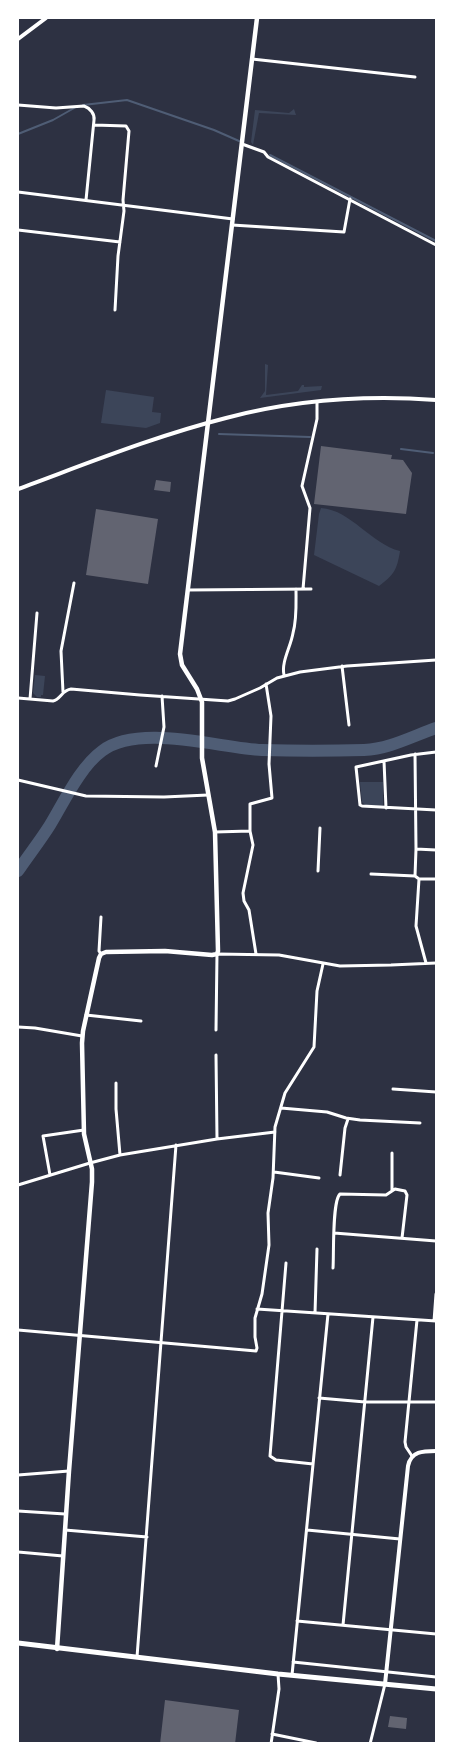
<!DOCTYPE html>
<style>
body{margin:0}
#map{position:relative;width:454px;height:1761px;overflow:hidden;background:#2d3142;font-family:Mulish,sans-serif}
canvas{display:block}
.frame{position:absolute;inset:0;border:19px solid #fff;pointer-events:none}
</style>
<div id="map">
<canvas width="454" height="1761"></canvas>
<div class="frame"></div>
</div>
<script>
const context = document.querySelector('canvas').getContext('2d');
context.lineJoin = 'round';
function fillPath(path, color) { context.fillStyle = color; context.fill(path, 'evenodd'); }
function trace(path, color, width, dash) { context.strokeStyle = color; context.lineWidth = width; context.lineCap = dash ? 'butt' : 'round'; context.setLineDash(dash || []); context.stroke(path); }
const green = new Path2D(`
 M294 109 296 115 259 113 253 145 251 142 255 110 289 113Z
 M265 364 268 365 266 395 298 391 302 385H304V387L322 386 321 390 260 398 265 391Z
 M106 390 154 397 152 412 161 413 160 423 146 428 101 423Z
 M321 508C351 510 371 544 400 551 397 570 394 575 379 586L314 555 319 514Z
 M35 675 45 676 43 695H41V697H37L33 693Z
 M360 782H383V805L381 806 365 805 362 802Z`);
const stream = new Path2D(`
 M83 105 127 100 214 130 239 141
 M18 134 53 120 76 107
 M270 155 436 241
 M219 434 310 437
 M401 449 433 453`);
const river = new Path2D(`
 M18 871C28 856 40 841 50 825 64 802 80 767 102 751 139 723 219 748 262 750 295 751 330 751 364 750 389 749 413 736 436 728`);
const building = new Path2D(`
 M321 446 392 455 391 459 403 460 412 473 406 514 314 504Z
 M156 480 171 482 170 492 154 490Z
 M96 509 158 519 148 584 86 575Z
 M165 1700 239 1710 235 1744H160Z
 M390 1716 407 1718 406 1729 388 1727Z`);
const minor = new Path2D(`
 M252 59 415 77
 M18 105 56 108 84 106C90 108 95 114 94 120L86 200
 M94 125 126 126 129 131 123 200 124 211 118 256 115 310
 M242 144 264 152 268 157 436 245
 M18 192 233 219
 M232 225 344 232 350 199
 M18 230 120 242
 M303 589 310 508 302 486 317 419V402
 M188 590 311 589
 M342 666 349 725
 M284 675C281 662 291 646 293 633 297 619 296 603 296 589
 M63 692 61 651 74 583
 M18 698 53 701C61 699 62 690 71 689L140 695 228 701 235 699 260 688 277 678 300 672 347 666 436 660
 M30 699 37 613
 M436 752 411 755 356 767 360 805 362 806 436 810
 M415 754 416 849 415 876 419 879 416 926 426 963
 M384 761 386 808
 M156 766 164 727 162 696
 M18 780 86 796 164 797 208 795
 M215 832 250 831
 M416 849 436 850
 M318 871 320 828
 M371 874 415 876
 M419 879H436
 M101 954 99 951 101 917
 M256 954 249 910 244 901 243 893 253 845 250 831V804L272 798 269 764 271 716 266 684
 M86 1015 141 1021
 M18 1027 35 1028 82 1036
 M216 1030 217 954 279 955 340 966 391 965 436 963
 M216 1055 217 1139
 M116 1083V1109L120 1155
 M393 1089 436 1092
 M281 1108 327 1112 346 1118 360 1120 420 1123
 M274 1172 319 1178
 M50 1175 43 1136 84 1130
 M340 1175 345 1128 348 1119
 M18 1185 90 1163 120 1155 217 1139 275 1132
 M392 1190V1153
 M334 1233 436 1241
 M286 1263 270 1456 276 1460 313 1464
 M333 1268C334 1255 332 1201 340 1194L386 1195 395 1189 405 1191 407 1195 402 1238
 M257 1309 436 1321
 M315 1313 317 1249
 M434 1321 436 1294
 M18 1330 256 1351 257 1348 255 1337V1318L262 1294 269 1245 268 1213 273 1178 275 1127 285 1093 314 1047 317 991 323 964
 M319 1398 365 1402H436
 M412 1456 406 1447 405 1442 417 1320
 M18 1475 69 1471
 M18 1511 65 1514
 M65 1530 147 1537
 M307 1530 400 1539
 M18 1552 63 1556
 M297 1621 436 1634
 M343 1625 373 1317
 M137 1657 176 1145
 M293 1662 436 1677
 M292 1675 328 1314
 M272 1734 316 1743
 M271 1744 279 1689 278 1674
 M370 1744 385 1684`);
const tertiary = new Path2D(`
 M18 39 46 18
 M18 489C86 464 155 436 226 418 294 400 367 395 436 400
 M385 1684 408 1466C411 1451 423 1451 436 1451`);
const secondary = new Path2D(`
 M57 1649 69 1471 92 1182V1169L84 1134 82 1043 83 1031 99 958 101 954 106 952 165 951 212 955 217 954 218 951 215 832 202 758V702L197 689 182 665 180 654 257 18`);
const primary = new Path2D(`
 M18 1643 278 1674 436 1689`);
fillPath(green, '#3c4559');
trace(stream, '#4f5d75', 2);
trace(river, '#4f5d75', 12);
fillPath(building, '#626471');
trace(minor, '#fff', 3);
trace(tertiary, '#fff', 4);
trace(secondary, '#fff', 4.5);
trace(primary, '#fff', 5);
</script>
